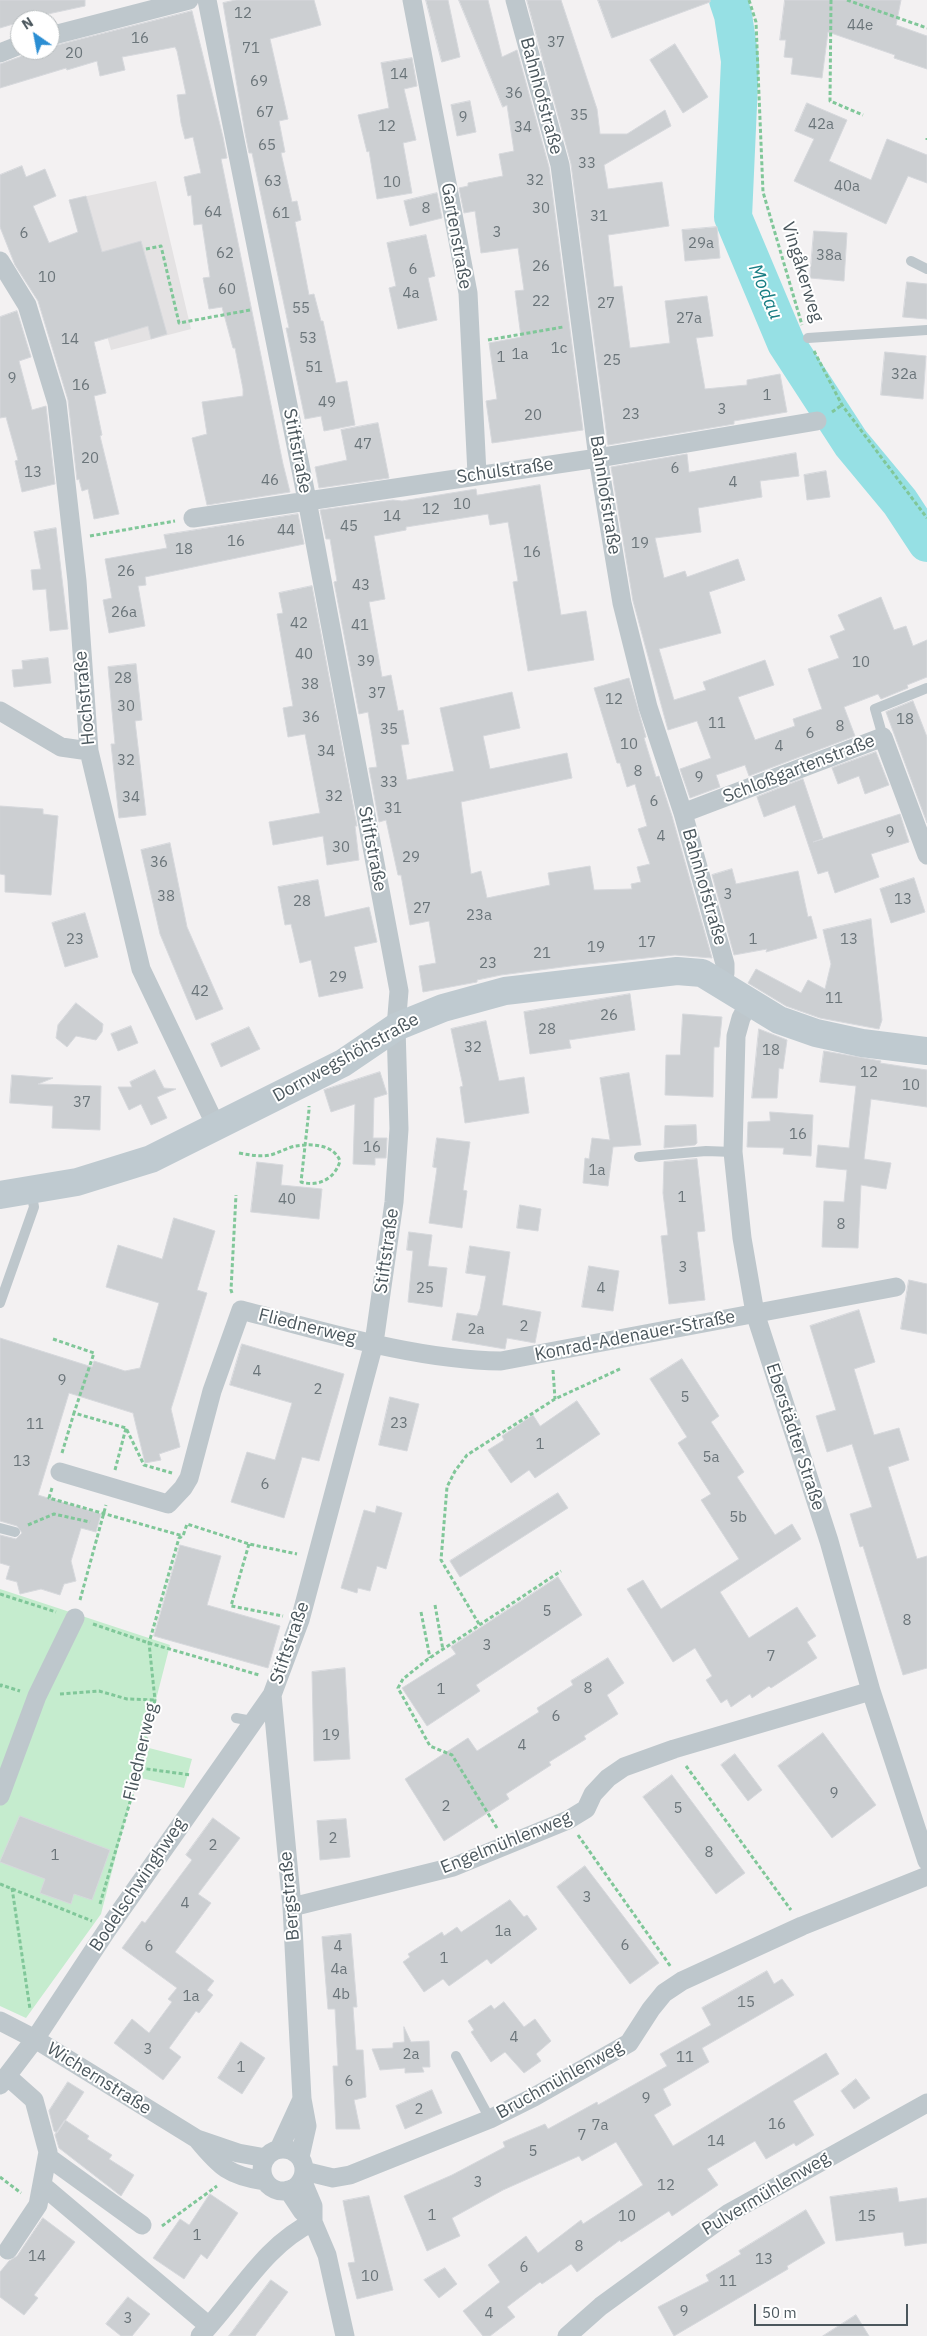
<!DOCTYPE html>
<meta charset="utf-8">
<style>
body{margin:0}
#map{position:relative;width:927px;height:2336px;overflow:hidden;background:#f3f1f2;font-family:"IBM Plex Sans",sans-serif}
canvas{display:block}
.north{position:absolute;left:10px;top:10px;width:50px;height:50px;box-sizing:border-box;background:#fff;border:1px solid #b7bcbe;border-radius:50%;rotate:327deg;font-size:14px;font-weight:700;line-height:20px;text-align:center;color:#4b575d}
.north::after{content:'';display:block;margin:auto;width:18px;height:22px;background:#2b8ed3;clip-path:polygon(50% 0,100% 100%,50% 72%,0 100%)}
.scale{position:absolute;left:754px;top:2304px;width:154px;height:22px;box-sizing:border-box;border:2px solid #4b575d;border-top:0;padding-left:6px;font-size:15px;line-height:18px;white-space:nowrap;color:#4b575d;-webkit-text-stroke:4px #fff;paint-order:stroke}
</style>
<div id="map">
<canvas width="927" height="2336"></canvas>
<div class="north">N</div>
<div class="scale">50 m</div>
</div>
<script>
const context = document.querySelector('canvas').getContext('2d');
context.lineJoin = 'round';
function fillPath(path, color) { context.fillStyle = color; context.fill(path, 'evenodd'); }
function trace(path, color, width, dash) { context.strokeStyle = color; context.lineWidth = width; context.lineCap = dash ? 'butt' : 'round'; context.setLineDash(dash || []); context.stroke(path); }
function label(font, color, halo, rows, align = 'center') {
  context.font = font + ' "IBM Plex Sans",sans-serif'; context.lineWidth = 4; context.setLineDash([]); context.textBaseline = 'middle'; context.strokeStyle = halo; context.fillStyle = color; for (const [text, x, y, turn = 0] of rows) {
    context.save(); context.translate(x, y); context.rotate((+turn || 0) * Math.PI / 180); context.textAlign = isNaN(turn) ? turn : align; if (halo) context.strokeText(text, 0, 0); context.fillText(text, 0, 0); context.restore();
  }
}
const education = new Path2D(`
 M156 181 191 329 111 350 69 200Z`);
const green = new Path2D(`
 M0 1589 170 1645 101 1914 26 2018 0 2006Z
 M149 1748 192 1759 184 1788 141 1778Z`);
const river = new Path2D(`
 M728 0 733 15 740 61 733 217 786 343 851 443 900 502 927 543`);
const building = new Path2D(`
 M0 0H85V6L20 20V22L0 28Z
 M236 0H314L321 25 270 39 288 119 279 121 285 152 281 153 292 202 297 201 301 220 295 222 309 295 314 294 321 321H323L336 383 347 381 355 425 324 431 321 416 305 419 286 328H289L252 153H249L245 133 223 3Z
 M426 0H448L460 57 442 62Z
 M459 0H488L502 57 517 50 549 167 583 430 492 443 486 401 497 399 489 343 521 337 515 291 524 290 518 248 481 253 475 211 464 213 459 188 468 186V183L503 176 499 154 514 151 507 105 503 107Z
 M527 0H561L597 109 600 134H627L665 110 671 126 604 165 608 189 662 182 669 226 608 235 614 287 622 286 630 348 670 343 665 301 707 296 713 336 696 338 705 389 747 385V380L780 374 787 412 734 421V424L608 445 571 164Z
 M598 0H710V2L612 38Z
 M785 0H901L896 25 927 36V69L894 58 895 55 828 32 822 78 791 74 793 58 784 57 786 40H780Z
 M192 11 223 137 227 158 221 159 283 464 290 492 207 505 192 438 207 434 202 402 243 396V389L235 348H233L222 307 209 309 203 278 210 277 202 224 194 225 191 195 188 196 184 177 201 173 193 137 185 139 181 123 177 95 186 94 177 51 175 47 122 57 125 70 100 76 97 61 67 70 66 68 0 88V64L39 50H50V47Z
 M675 44 708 97 683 113 650 60Z
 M412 58 417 86 404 89 416 140 403 143 412 193 377 199 369 151 367 152 358 115 389 108 381 63Z
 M470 101 476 132 457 136 451 105Z
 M807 103 847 120 829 161 871 180 887 139 927 155V183L908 176 886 224 794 181 814 139 795 131Z
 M22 166 26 177 45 169 56 196 33 206 49 243 78 232 69 200 86 196 102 252 141 241 167 334 151 339 148 326 94 342 106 393 94 396 102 435 100 436 119 514 94 519 88 489 82 491 79 479 77 480 68 400 38 301 15 265 0 227V175Z
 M437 193 442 218 410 226 404 201Z
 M717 227 720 258 685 261 682 230Z
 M814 231 847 233 844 281 810 278Z
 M426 235 435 276 428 278 437 320 398 329 389 288 396 286 387 243Z
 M907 282 927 284V319L903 317Z
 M17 311 31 357 19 361 32 410 46 406 55 484 22 492 15 461 18 460 6 417 0 418V317Z
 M885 352 926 356 923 399 881 395Z
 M378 423 389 478 319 488 315 467 347 460 341 430Z
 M796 453 799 476 760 481 762 497 698 508 701 532 655 538 664 578 685 571 687 577 738 559 745 580 709 592 721 633 659 649 674 700 706 690 703 682 765 660 774 685 738 697 755 740 795 726 793 719 822 709 808 669 839 658 830 636 845 630 838 615 881 597 894 630 906 626 913 646 927 640V677L907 685 908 688 881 699 878 694 844 707 855 736 749 776 745 765 716 775 720 787 690 798 680 769 711 758 697 721 668 730 633 601 611 467 687 454 689 472Z
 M826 471 830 497 807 500 804 475Z
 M540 485 561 615 586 611 594 660 528 671 513 582 518 581 508 522 490 525 488 514 406 527V530L374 536 385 599 369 602 382 677 391 675 398 711 403 710 409 744 401 745 407 780 454 771 440 708 512 692 520 728 483 736 490 769 567 753 572 778 461 802 471 874 481 871 487 898 550 885 548 873 590 866 594 890 632 889 631 884 641 882 637 867 650 864 638 829 647 826 635 784 627 787 620 763H617L594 688 629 678 646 737 644 738 656 777 659 776 672 816 712 958 675 955 578 965 501 975 477 980V982L423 992 419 966 436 963 429 921 410 925 401 875H398L386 820 379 822 369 768 377 767 368 712 359 714 334 582 337 581 330 539H326L320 510 393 500 402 501 476 489 477 495Z
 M298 514 304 544 145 577 146 585 138 586 145 626 109 633 103 600 112 598 105 559 167 548 164 535Z
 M56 528 68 629 50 631 46 589 33 590 31 570 41 569 34 532Z
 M312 586 357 826H355L359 860 327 865 323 836 273 845 269 822 320 813 305 734 288 737 283 708 293 706 277 614 283 613 279 593Z
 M48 658 51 683 14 687 12 670 23 669 22 661Z
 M136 664 142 720 135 721 146 815 119 818 111 744H115L108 667Z
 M913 701 927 737V823L886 712Z
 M876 752 889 785 865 794 859 776 838 784 832 768Z
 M803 779 823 839 813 842 900 814 909 842 871 854 879 877 835 893 828 871 818 874 795 805 764 817 757 797Z
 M0 806 43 809V814L58 816 51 895 5 892V875L0 874Z
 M170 843 187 927 223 1009 196 1020 160 934 141 850Z
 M732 869 736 884 798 871 808 917 811 916 817 938 766 952 767 949 734 955 712 875Z
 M914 878 925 912 891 923 880 889Z
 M318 880 325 917 369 907 377 942 354 947 363 988 319 997 311 960 300 963 291 924 285 925 278 887Z
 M85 913 98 957 65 967 52 923Z
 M871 919 882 1020 879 1029 820 1018 786 1006 748 983 756 969 801 993 808 980 825 989 831 964 823 930Z
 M630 994 635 1030 569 1040 571 1048 530 1054 524 1012Z
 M76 1003 103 1024 102 1032 96 1040 76 1036 67 1047 56 1038 58 1025Z
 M683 1014 722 1017 719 1047H714L713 1097 665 1095 666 1055H680Z
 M486 1021 499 1081 524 1077 529 1113 465 1123 460 1087 463 1086 451 1029Z
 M131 1026 138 1043 118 1051 111 1034Z
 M249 1027 260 1049 221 1067 211 1044Z
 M759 1029 787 1040 783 1069 779 1068 777 1098H752Z
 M824 1051 881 1061 880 1063 927 1070V1107L871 1099 864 1159 891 1163 886 1189 861 1185 858 1248 822 1247 824 1201 844 1202 847 1170 816 1167 818 1145 849 1148 856 1086 820 1082Z
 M155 1070 164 1088 176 1089 157 1097 167 1118 151 1125 141 1104 129 1110 118 1087H132L130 1082Z
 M380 1072 387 1094 374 1098 373 1138H387L386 1158H375V1165L353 1164 355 1104 331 1112 324 1090Z
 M629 1073 641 1145 613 1147 608 1186 583 1183 585 1158 589 1159 592 1138 610 1140 600 1078Z
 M12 1075 53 1078 38 1084 101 1086 100 1130 52 1128 53 1106 10 1103Z
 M770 1112 813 1115 811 1156 783 1154 784 1148 747 1147 748 1122 770 1121Z
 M696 1125 697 1143 695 1145 664 1148 665 1126Z
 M437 1138 470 1142 463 1190 467 1191 462 1228 429 1223 437 1168 433 1167Z
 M697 1159 705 1231 697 1232 705 1300 669 1304 661 1236 668 1235 663 1193 664 1162Z
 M257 1162 283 1165 281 1185 322 1189 319 1219 251 1212Z
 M520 1205 541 1209 538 1231 517 1228Z
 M174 1218 215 1231 197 1290 207 1293 171 1409 180 1447 159 1454 161 1460 145 1463 133 1413 69 1393 38 1495 101 1514 96 1532 81 1528 71 1561 76 1581 64 1584 60 1595 41 1589 20 1594 17 1582 6 1579 10 1566 0 1563V1535L16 1539 22 1533 17 1526 0 1521V1338L92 1367 94 1361 125 1371 140 1368 159 1303 106 1287 118 1245 162 1259Z
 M409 1232 432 1235 428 1266 447 1268 442 1307 408 1302 413 1251 407 1250Z
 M470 1246 510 1252 502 1305 541 1312 535 1343 507 1338 505 1349 452 1340 457 1313 477 1316 480 1309 486 1276 466 1273Z
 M589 1266 619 1271 613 1311 582 1307Z
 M909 1280 927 1284V1334L901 1329Z
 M859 1310 875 1362 854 1369 874 1435 899 1428 909 1460 888 1467 917 1559 927 1556V1668L903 1675 863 1546 860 1547 850 1514 872 1507 852 1444 827 1452 816 1416 836 1410 810 1326Z
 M242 1344 344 1374 319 1461 302 1457 284 1518 231 1502 247 1452 275 1460 292 1403 230 1385Z
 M682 1359 719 1416 711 1422 744 1472 737 1477 775 1535 792 1524 801 1539 720 1592 749 1638 797 1607 816 1636 807 1642 817 1658 771 1688 769 1686 752 1698 750 1694 731 1707 727 1699 721 1703 706 1680 712 1676 695 1648 673 1662 627 1589 643 1580 661 1609 739 1559 701 1500 711 1494 678 1443 687 1437 650 1379Z
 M390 1397 419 1404 407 1451 379 1445Z
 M577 1401 600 1434 535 1478 529 1470 511 1483 488 1450 504 1440 502 1436 533 1415 540 1426Z
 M558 1493 568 1508 460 1577 450 1561Z
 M377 1506 402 1513 386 1569 377 1566 370 1591 358 1588 357 1593 341 1588 364 1510 375 1513Z
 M180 1545 221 1556 207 1605 280 1626 268 1668 154 1636Z
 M558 1577 582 1615 476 1685 480 1691 427 1726 402 1688 456 1654 451 1647Z
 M608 1658 624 1683 607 1695 618 1714 584 1736 586 1739 549 1762 551 1765 506 1794 509 1799 444 1841 405 1779 468 1738 477 1751 539 1712 537 1708 573 1685 571 1681Z
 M345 1668 350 1759 314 1761 312 1672Z
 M823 1733 876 1805 832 1838 778 1766Z
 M735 1754 762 1790 748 1801 721 1765Z
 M672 1775 745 1873 716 1894 643 1797Z
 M20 1816 110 1850 92 1900 74 1894 71 1904 40 1893 45 1879 0 1862Z
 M213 1818 240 1838 198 1894 211 1903 175 1952 214 1981 207 1990 213 1995 199 2013 196 2011 169 2048 181 2057 163 2080 114 2043 132 2019 149 2033 172 2002 168 1999 177 1988 122 1948 142 1921 145 1923 192 1860 186 1855Z
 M346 1819 350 1857 320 1860 317 1821Z
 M585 1866 659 1963 630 1984 557 1887Z
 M510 1900 524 1917 527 1915 537 1929 491 1964 487 1959 449 1986 443 1979 424 1992 403 1962 410 1957 408 1954 442 1932 444 1936 457 1927 461 1932Z
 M351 1934 357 2007H353L356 2050H363L366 2097 354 2100 360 2129H336L333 2066H338L335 2009H328L322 1937Z
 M767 1971 774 1984 782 1979 794 1995 702 2048 709 2062 663 2089 671 2105 654 2115 673 2146 826 2053 839 2074 793 2101 814 2135 796 2146 794 2143 766 2159 755 2141 707 2169 718 2185 672 2216 669 2211 621 2242 620 2240 577 2272 571 2264 542 2284 540 2282 507 2307 515 2317 490 2336H483L463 2311 500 2282 488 2265 526 2236 538 2253 581 2220 583 2224 643 2185 616 2142 582 2161 579 2156 503 2190 452 2218 460 2236 427 2251 404 2196 452 2175 505 2147 503 2142 545 2124 548 2129 597 2102 598 2105 667 2066 660 2054 711 2025 702 2008Z
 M504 2002 524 2027 535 2019 551 2041 536 2054 541 2061 524 2073 505 2052 491 2062 471 2032 474 2030 468 2021 491 2005 494 2009Z
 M404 2027 411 2042 429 2041 430 2067H422L424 2072 405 2073V2068L380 2070 372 2049 393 2048V2043L404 2042Z
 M241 2042 265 2058 242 2094 218 2078Z
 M856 2079 870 2098 854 2109 841 2091Z
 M68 2082 84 2092 57 2133 54 2131 49 2111Z
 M432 2090 442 2113 405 2129 396 2106Z
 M65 2120 89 2136 87 2139 112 2155 109 2159 134 2175 121 2196 59 2148 55 2135Z
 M897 2188 899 2202 927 2198V2243L905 2246 903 2232 836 2241 830 2197Z
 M210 2194 238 2213 207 2259 201 2254 184 2279 153 2258 180 2219 189 2225Z
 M369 2196 393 2290 357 2299 348 2263 355 2262 343 2201Z
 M806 2210 825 2243 787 2266 788 2269 674 2336 658 2307 709 2281 706 2275 741 2254 739 2251Z
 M43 2218 75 2242 34 2295 38 2298 24 2315 0 2297V2272L9 2261 17 2256Z
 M445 2268 457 2284 439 2298 424 2280Z
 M271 2280 288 2292 255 2336H229Z
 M128 2297 150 2314 132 2336H121L106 2324Z
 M856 2315 869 2336H823Z`);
const path = new Path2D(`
 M749 0 756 22 763 192 802 325
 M831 0 830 101 863 115
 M847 0 927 28
 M927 140V138
 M146 249 161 246 179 323 250 310
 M488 340 563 327
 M814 351 842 405 927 518
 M832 412 842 405
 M90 536 175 521
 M239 1153C250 1155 260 1157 270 1155 279 1153 288 1147 296 1146 313 1143 334 1145 340 1161 335 1179 318 1187 301 1182L309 1110V1106
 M232 1293 231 1290 236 1195
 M53 1339 94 1353 74 1413
 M553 1370 555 1399
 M62 1453 74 1413 126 1428 144 1465 172 1473
 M115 1470 126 1428
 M52 1488 49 1498 183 1536
 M28 1525 54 1514 90 1522
 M249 1544 231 1606 283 1616
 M0 1594 56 1612
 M80 1600 106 1505
 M435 1605 443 1650
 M421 1612 430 1658
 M93 1624 149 1643 259 1675
 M479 1624 441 1560 447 1487 455 1471 467 1455 555 1399 622 1368
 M0 1687 1 1685 20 1691
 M60 1694 99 1691 127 1699 155 1700
 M686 1766 791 1910
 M140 1768 191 1775
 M497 1828 452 1755 430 1746 398 1688 403 1679 428 1659 561 1571
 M578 1835 671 1967
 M0 1884 92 1921
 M12 1888 30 2009
 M100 1904 140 1768 155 1700 149 1643 179 1538 183 1536 187 1524 249 1544 297 1554
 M0 2177 21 2193
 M162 2226 217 2186`);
const lane = new Path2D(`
 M911 261 927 269
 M808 338 927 330
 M883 737 875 709 927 688
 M639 1157 706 1151 733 1152
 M0 1303 34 1207 31 1191
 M0 1528 15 1532
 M236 1718 252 1721
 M456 2056 490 2119`);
const street = new Path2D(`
 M412 0 468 293 477 474
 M515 0 560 165 598 458 622 603 648 707 683 813 725 964V973L721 982
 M50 36 189 0
 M0 53 20 45
 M0 261 27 305 57 403 77 581 89 751 141 969 216 1126
 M193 518 598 458 817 421
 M0 711 61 747 89 751
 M683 813 883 737 927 855
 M749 1003 741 1018 736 1036 733 1152 742 1238 755 1313 829 1541 871 1691 927 1861
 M60 1472 168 1504 183 1488 189 1478 212 1391 241 1310C323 1331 416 1360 501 1361L896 1287
 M272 1695 292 1907 302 2099 307 2126 300 2157
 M0 1796 37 1696 75 1618
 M292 1907 453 1867 568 1820 586 1809 593 1794 608 1778 624 1767 674 1749 871 1691
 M0 2021 35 2039 197 2139 238 2153 266 2158
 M7 2076 34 2100 48 2152 38 2205 8 2250
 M0 2085 35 2039 107 1930 272 1695 300 1620 374 1343 394 1202 399 1129 396 1027 399 991 307 500 207 0
 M197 2139C220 2167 229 2176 265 2181
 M279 2149 302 2099
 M262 2170a21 21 0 1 1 42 0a21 21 0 1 1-42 0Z
 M48 2157 142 2225
 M304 2171 333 2178 350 2175 490 2119 534 2097 629 2043 651 2009 664 1993 682 1981 802 1926 927 1876
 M302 2180 313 2206V2222L327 2255 345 2336
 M42 2185 209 2326
 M288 2190 302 2211 313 2222
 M200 2336C237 2298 264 2245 313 2222
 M567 2336 601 2306 729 2213 927 2103`);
const secondary = new Path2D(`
 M0 1195 77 1182 151 1159 343 1063 396 1027 443 1008 505 991 677 971 702 973 779 1020 816 1033 862 1043 927 1051`);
const numberNames = [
 ["12",243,14],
 ["44e",860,26],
 ["16",140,39],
 ["37",556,43],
 ["71",251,49],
 ["20",74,54],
 ["14",399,75],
 ["69",259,82],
 ["36",514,94],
 ["67",265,113],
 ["35",579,116],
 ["9",463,118],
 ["42a",821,125],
 ["12",387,127],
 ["34",523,128],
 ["65",267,146],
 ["33",587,164],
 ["32",535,181],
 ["63",273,182],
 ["10",392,183],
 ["40a",847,187],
 ["8",426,209],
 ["30",541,209],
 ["64",213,213],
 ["61",281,214],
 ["31",599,217],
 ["3",497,233],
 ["6",24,234],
 ["29a",701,244],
 ["62",225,254],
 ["38a",829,256],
 ["26",541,267],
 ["6",413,270],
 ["10",47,278],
 ["60",227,290],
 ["4a",411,294],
 ["22",541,302],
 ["27",606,304],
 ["55",301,309],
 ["27a",689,319],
 ["53",308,339],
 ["14",70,340],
 ["1c",559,349],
 ["1a",520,355],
 ["1",501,358],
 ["25",612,361],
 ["51",314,368],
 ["32a",904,375],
 ["9",12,379],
 ["16",81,386],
 ["1",767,396],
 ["49",327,403],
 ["3",722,410],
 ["23",631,415],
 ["20",533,416],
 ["47",363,445],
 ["20",90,459],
 ["6",675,469],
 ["13",33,473],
 ["46",270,481],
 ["4",733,483],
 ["10",462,505],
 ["12",431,510],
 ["14",392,517],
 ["45",349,527],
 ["44",286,531],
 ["16",236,542],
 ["19",640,544],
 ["18",184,550],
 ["16",532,553],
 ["26",126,572],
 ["43",361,586],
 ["26a",124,613],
 ["42",299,624],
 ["41",360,626],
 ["40",304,655],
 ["39",366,662],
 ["10",861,663],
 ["28",123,679],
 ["38",310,685],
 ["37",377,694],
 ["12",614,700],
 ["30",126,707],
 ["36",311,718],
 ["18",905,720],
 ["11",717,724],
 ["8",840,727],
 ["35",389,730],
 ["6",810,734],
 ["10",629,745],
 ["4",779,747],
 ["34",326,752],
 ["32",126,761],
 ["8",638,772],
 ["9",699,778],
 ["33",389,783],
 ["32",334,797],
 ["34",131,798],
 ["6",654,802],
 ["31",393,809],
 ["9",890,833],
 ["4",661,837],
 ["30",341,848],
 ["29",411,858],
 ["36",159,863],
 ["3",728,895],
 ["38",166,897],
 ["13",903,900],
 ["28",302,902],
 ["27",422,909],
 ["23a",479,916],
 ["23",75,940],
 ["1",753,940],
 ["13",849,940],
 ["17",647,943],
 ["19",596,948],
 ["21",542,954],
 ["23",488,964],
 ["29",338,978],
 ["42",200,992],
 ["11",834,999],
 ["26",609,1016],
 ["28",547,1030],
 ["32",473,1048],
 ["18",771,1051],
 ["12",869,1073],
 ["10",911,1086],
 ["37",82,1103],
 ["16",798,1135],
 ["16",372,1148],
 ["1a",597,1171],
 ["1",682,1198],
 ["40",287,1200],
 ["8",841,1225],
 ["3",683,1268],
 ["25",425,1289],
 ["4",601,1289],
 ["2",524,1327],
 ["2a",476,1330],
 ["4",257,1372],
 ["9",62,1381],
 ["2",318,1390],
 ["5",685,1398],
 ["23",399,1424],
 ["11",35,1425],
 ["1",540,1445],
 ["5a",711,1458],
 ["13",22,1462],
 ["6",265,1485],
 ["5b",738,1518],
 ["5",547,1612],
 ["8",907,1621],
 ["3",487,1646],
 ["7",771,1657],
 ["8",588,1689],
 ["1",441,1690],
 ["6",556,1717],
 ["19",331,1736],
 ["4",522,1746],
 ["9",834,1794],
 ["2",446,1807],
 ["5",678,1809],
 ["2",333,1839],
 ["2",213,1846],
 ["8",709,1853],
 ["1",55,1856],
 ["3",587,1898],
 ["4",185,1904],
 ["1a",503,1932],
 ["6",625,1946],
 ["6",149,1947],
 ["4",338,1947],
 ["1",444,1959],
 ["4a",339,1970],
 ["4b",341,1995],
 ["1a",191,1997],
 ["15",746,2003],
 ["4",514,2038],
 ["3",148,2050],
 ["2a",411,2055],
 ["11",685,2058],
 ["1",241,2068],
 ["6",349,2082],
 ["9",646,2099],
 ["2",419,2110],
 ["16",777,2125],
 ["7a",600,2126],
 ["7",582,2136],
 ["14",716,2142],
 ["5",533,2152],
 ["3",478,2183],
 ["12",666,2186],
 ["1",432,2216],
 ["10",627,2217],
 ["15",867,2217],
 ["1",197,2236],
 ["8",579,2247],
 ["14",37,2257],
 ["13",764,2260],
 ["6",524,2268],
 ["10",370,2277],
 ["11",728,2282],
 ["9",684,2312],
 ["4",489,2314],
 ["3",128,2319]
];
const streetNames = [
 ["Bahnhofstraße",541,96,75],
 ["Gartenstraße",456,236,80],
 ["Vingåkerweg",802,272,73],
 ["Stiftstraße",297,451,79],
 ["Schulstraße",505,471,-8],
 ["Bahnhofstraße",605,495,81],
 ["Hochstraße",85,698,-95],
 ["Schloßgartenstraße",799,769,-21],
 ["Stiftstraße",372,849,79],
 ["Bahnhofstraße",704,887,74],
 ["Dornwegshöhstraße",346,1058,-29],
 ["Stiftstraße",387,1251,-82],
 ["Fliednerweg",307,1327,14],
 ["Konrad-Adenauer-Straße",635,1336,-11],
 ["Eberstädter Straße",795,1437,72],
 ["Stiftstraße",290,1643,-71],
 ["Fliednerweg",141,1752,-77],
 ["Engelmühlenweg",506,1843,-22],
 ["Bodelschwinghweg",138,1885,-56],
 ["Bergstraße",290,1896,-95],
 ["Wichernstraße",99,2079,32],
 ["Bruchmühlenweg",560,2080,-29],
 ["Pulvermühlenweg",766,2194,-31]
];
const waterNames = [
 ["Modau",765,292,67]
];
fillPath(education, '#e4e2e3');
fillPath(green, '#c5ecce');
trace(river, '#96e0e4', 38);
fillPath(building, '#cccfd2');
trace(building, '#d6d8dc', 1);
trace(path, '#80c799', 3, [4, 2.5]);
trace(lane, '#bec7cc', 10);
trace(street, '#bec7cc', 19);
trace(secondary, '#bfcad0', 28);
label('15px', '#6b757a', null, numberNames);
label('18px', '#4b575d', '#fff', streetNames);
label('italic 19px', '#197d83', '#fff', waterNames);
</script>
